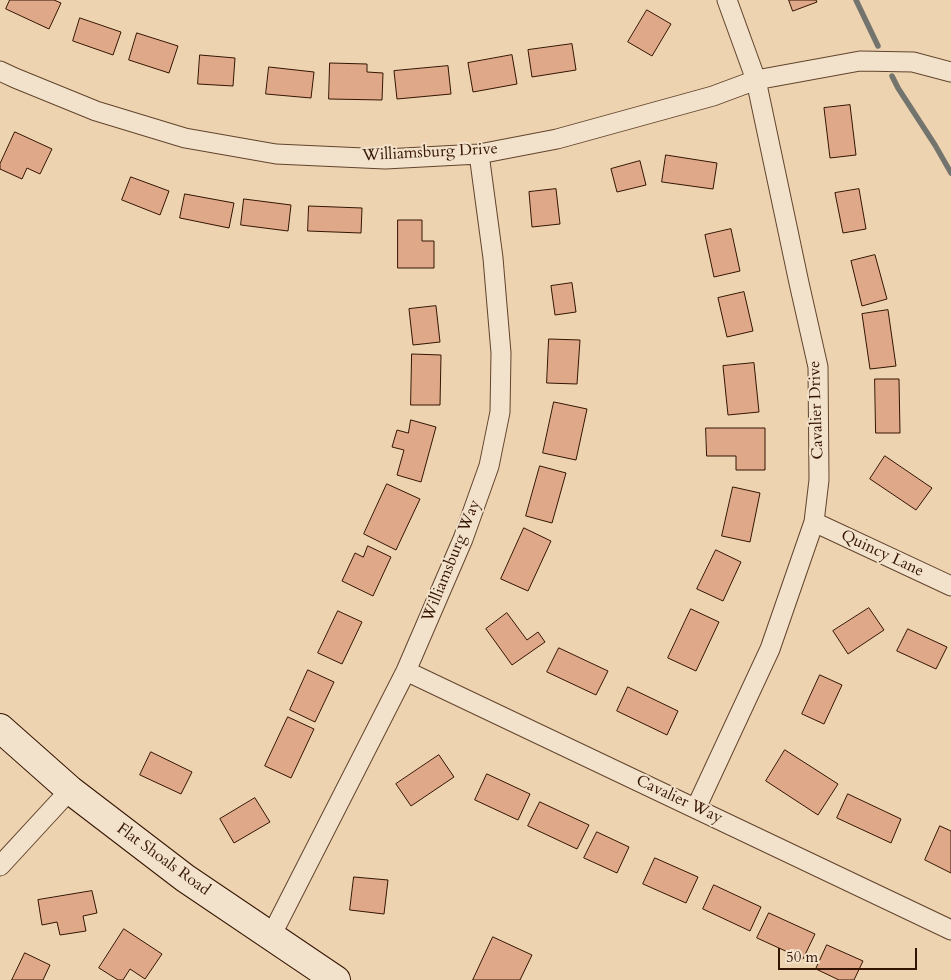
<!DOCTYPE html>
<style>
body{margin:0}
#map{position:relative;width:951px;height:980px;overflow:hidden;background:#edd3af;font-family:Cardo,serif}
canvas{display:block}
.scale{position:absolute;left:778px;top:948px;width:139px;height:22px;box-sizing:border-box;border:2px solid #341402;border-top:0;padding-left:6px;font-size:15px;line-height:18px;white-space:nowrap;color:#341402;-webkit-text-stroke:4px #f3e2cb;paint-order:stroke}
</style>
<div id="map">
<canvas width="951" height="980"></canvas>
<div class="scale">50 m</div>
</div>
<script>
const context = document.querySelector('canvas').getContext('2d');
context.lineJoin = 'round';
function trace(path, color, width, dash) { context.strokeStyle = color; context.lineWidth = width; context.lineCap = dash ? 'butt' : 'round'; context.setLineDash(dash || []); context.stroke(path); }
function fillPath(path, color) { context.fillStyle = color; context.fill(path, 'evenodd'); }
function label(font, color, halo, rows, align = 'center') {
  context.font = font + ' Cardo,serif'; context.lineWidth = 4; context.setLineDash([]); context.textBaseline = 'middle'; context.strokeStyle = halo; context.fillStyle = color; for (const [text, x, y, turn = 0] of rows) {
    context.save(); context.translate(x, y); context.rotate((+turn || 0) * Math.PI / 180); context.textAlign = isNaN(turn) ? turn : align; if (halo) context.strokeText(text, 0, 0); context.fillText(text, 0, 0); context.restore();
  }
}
const stream = new Path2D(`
 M856 0 878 46
 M892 76 898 88 935 145 951 173`);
const building = new Path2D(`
 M10 0H54L61 3 49 29 6 9Z
 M789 0H816L817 2 793 11Z
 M647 10 671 24 652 56 628 42Z
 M80 18 121 32 113 55 73 41Z
 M137 33 178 46 169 73 129 60Z
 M572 44 576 70 532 77 528 50Z
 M200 55 235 58 233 86 198 84Z
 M512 55 517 84 473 92 468 63Z
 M330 63 367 64V72L383 73 382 100 329 99Z
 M448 66 451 94 397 99 394 71Z
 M269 67 314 72 311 98 266 94Z
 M850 105 856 155 830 158 824 108Z
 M15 132 52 149 40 174 27 168 22 179 0 169V164Z
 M666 155 717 163 713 189 662 182Z
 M640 161 646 185 617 192 611 169Z
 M131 177 169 191 160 215 122 200Z
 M556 189 560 224 532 227 529 192Z
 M859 189 866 229 843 233 835 193Z
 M185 194 234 203 229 228 180 218Z
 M244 199 291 205 288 231 241 225Z
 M309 206 362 208 361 233 308 231Z
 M398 220H422V241H434V268H398Z
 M731 229 740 271 714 277 705 235Z
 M875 255 887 299 862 306 851 261Z
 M572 283 576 312 555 315 551 286Z
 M744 292 753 331 727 337 718 298Z
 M436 306 440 342 413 345 409 309Z
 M888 310 896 366 870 369 862 314Z
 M549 339 580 340 577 384 547 383Z
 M412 354 441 355 440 405H411Z
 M754 363 759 412 728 415 723 366Z
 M875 379H899L900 433H876Z
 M554 402 587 409 576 460 543 453Z
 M411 420 436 427 421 482 397 475 404 450 392 447 397 430 408 433Z
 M706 428H765V470H736V456H707Z
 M885 456 932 488 916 510 870 479Z
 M540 466 566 473 552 523 526 516Z
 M387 484 420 499 396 550 364 534Z
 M733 487 760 493 750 542 722 536Z
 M524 528 551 541 528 591 501 579Z
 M368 546 391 557 373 596 342 581 355 553 363 557Z
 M716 550 741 562 723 601 697 589Z
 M869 608 884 630 848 654 833 631Z
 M691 609 719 622 696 671 668 658Z
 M338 611 362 622 342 664 318 653Z
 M507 613 527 640 538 632 545 642 512 665 486 629Z
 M908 629 947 647 936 669 897 651Z
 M559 648 608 671 596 695 547 672Z
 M308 670 334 682 315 722 290 710Z
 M820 675 842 685 824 724 802 714Z
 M628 687 678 711 667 735 617 711Z
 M288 717 314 729 291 778 265 766Z
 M785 750 838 784 818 815 766 781Z
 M151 752 192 772 181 794 140 775Z
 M439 755 454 777 411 806 396 784Z
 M487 774 530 794 518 820 475 800Z
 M848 794 901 819 891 843 837 818Z
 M255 798 270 822 234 843 220 819Z
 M540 802 589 825 577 849 528 826Z
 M940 826 951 831V873L925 860Z
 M597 832 629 847 617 873 584 858Z
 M655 858 698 877 686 903 643 884Z
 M354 877 388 880 384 914 350 910Z
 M714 885 761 907 750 931 703 909Z
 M92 891 97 913 83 916 86 931 60 935 57 922 42 925 38 900Z
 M769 913 815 934 803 959 757 938Z
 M124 929 162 954 145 979 130 969 123 980H118L99 968Z
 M493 937 532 955 520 980H473Z
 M827 945 863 961 854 980H839L816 969Z
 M25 953 50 965 43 980H12Z`);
const street = new Path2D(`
 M0 71 15 78 96 111 185 138 276 154 385 159 479 154 557 139 713 96 756 80 860 61 913 62 951 72
 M814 522 951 586
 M406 671 951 930
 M696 808 770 649 814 522 819 480 818 367 799 283 756 80 727 0
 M0 866 70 790
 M271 936 406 671 463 539 489 466 500 412 501 353 493 258 479 154`);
const secondary = new Path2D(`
 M0 728 70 790 185 878 336 980`);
const streetNames = [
 ["Williamsburg Drive",430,153,-3],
 ["Cavalier Drive",817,410,-92],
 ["Quincy Lane",882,554,25],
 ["Williamsburg Way",452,561,-68],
 ["Cavalier Way",679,800,25],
 ["Flat Shoals Road",163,860,36]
];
trace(stream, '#74746f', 5.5);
fillPath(building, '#dfa989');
trace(building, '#341402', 1);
trace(street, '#62442d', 21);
trace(secondary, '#341402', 30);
trace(street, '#f3e2cb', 19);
trace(secondary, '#f3e2cb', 28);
label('16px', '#341402', '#f3e2cb', streetNames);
</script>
